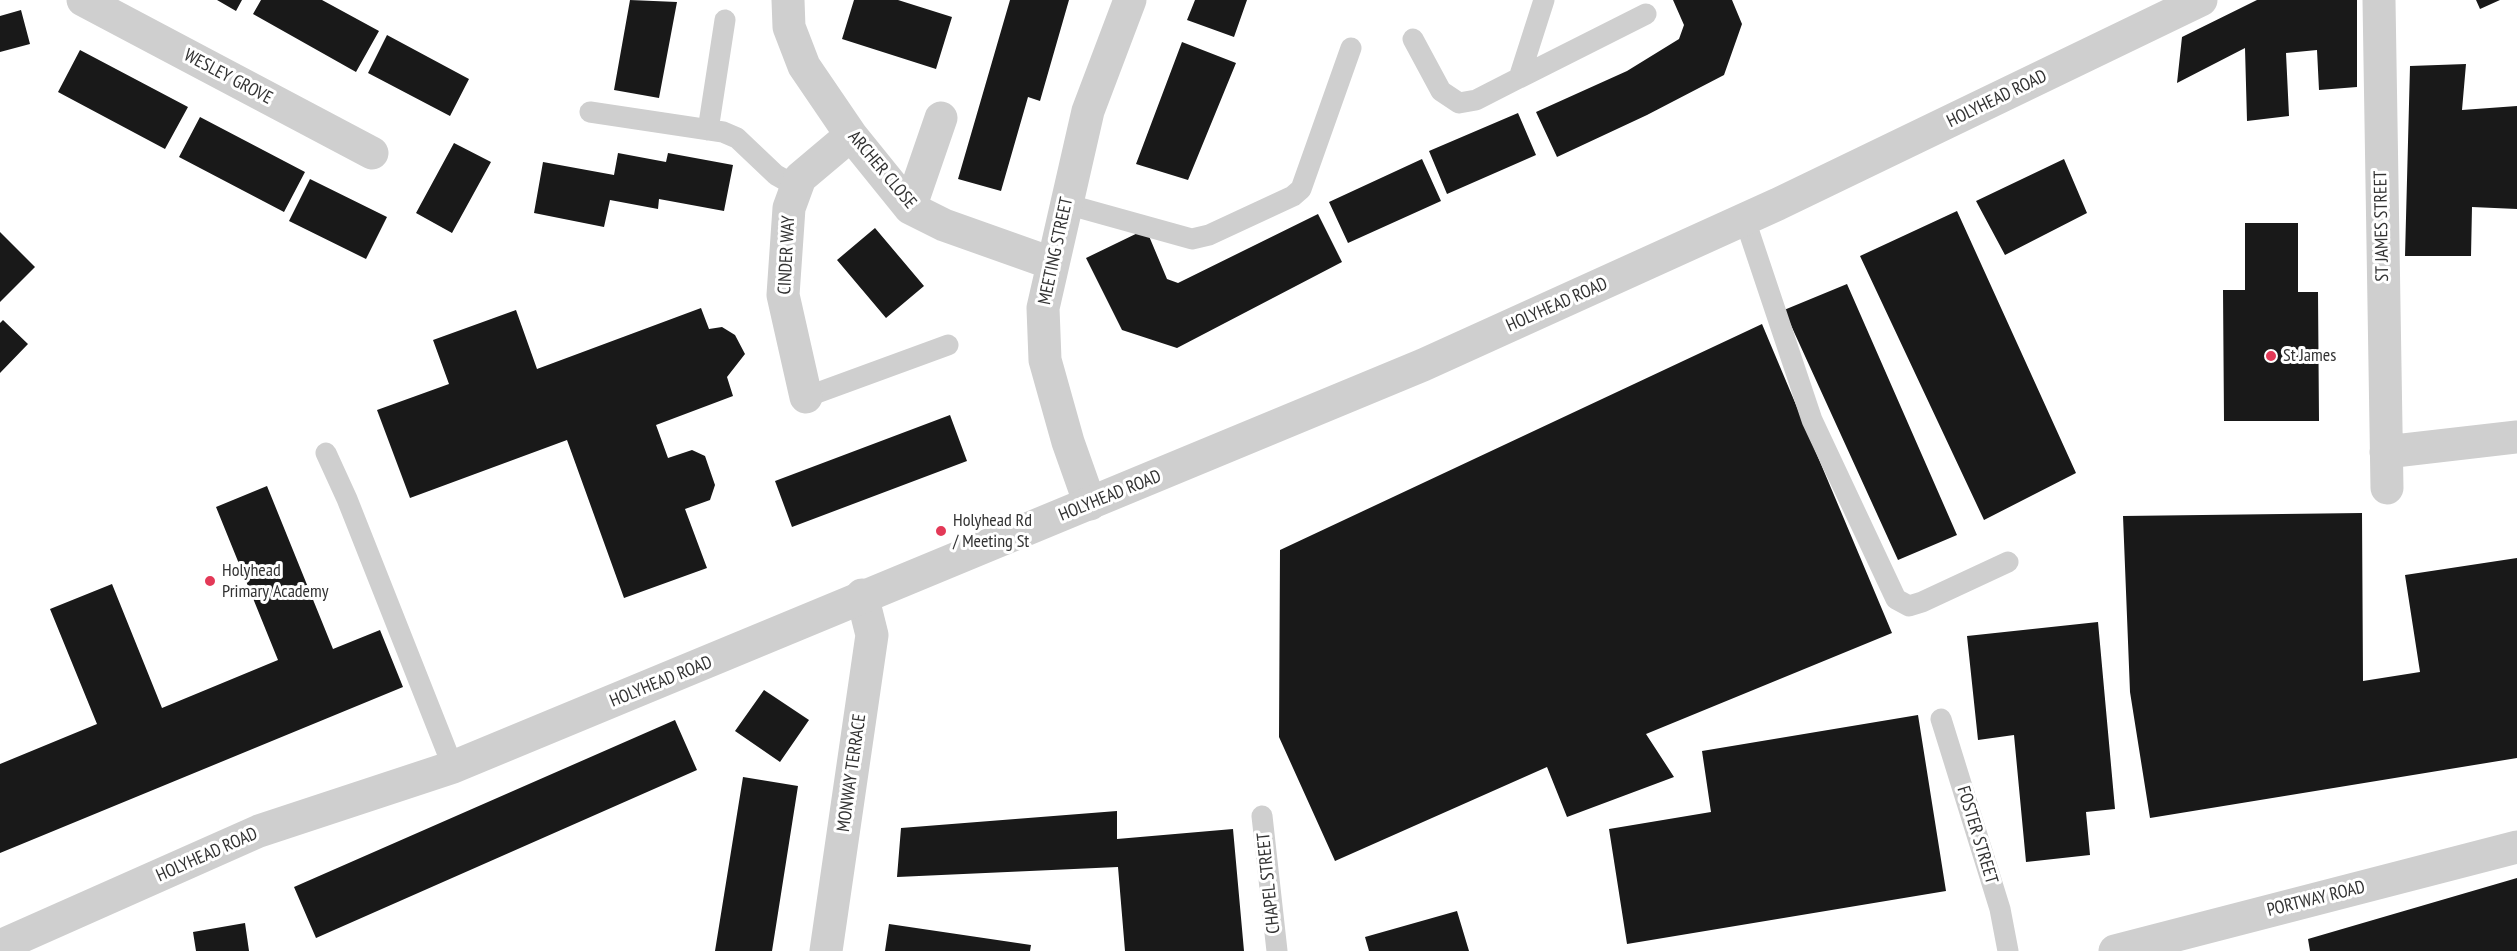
<!DOCTYPE html>
<style>
body{margin:0}
canvas{display:block;background:#fff}
</style>
<canvas width="2517" height="951"></canvas>
<script>
const context = document.querySelector('canvas').getContext('2d');
context.lineJoin = 'round';
function fillPath(path, color) { context.fillStyle = color; context.fill(path, 'evenodd'); }
function trace(path, color, width, dash) { context.strokeStyle = color; context.lineWidth = width; context.lineCap = dash ? 'butt' : 'round'; context.setLineDash(dash || []); context.stroke(path); }
function label(font, color, halo, rows, align = 'center') {
  context.font = font + ' "PT Sans Narrow",sans-serif'; context.lineWidth = 6; context.setLineDash([]); context.textBaseline = 'middle'; context.strokeStyle = halo; context.fillStyle = color; for (const [text, x, y, turn = 0] of rows) {
    context.save(); context.translate(x, y); context.rotate((+turn || 0) * Math.PI / 180); context.textAlign = isNaN(turn) ? turn : align; if (halo) context.strokeText(text, 0, 0); context.fillText(text, 0, 0); context.restore();
  }
}
const building = new Path2D(`
 M217 0H242L236 11Z
 M261 0H322L379 31 356 72 253 14Z
 M630 0 677 2 659 98 614 90Z
 M854 0H898L952 17 936 69 842 39Z
 M1010 0H1069L1040 101 1028 97 1001 191 958 179Z
 M1195 0H1247L1234 37 1187 20Z
 M1673 0H1732L1742 24 1724 75 1647 115 1557 157 1536 112 1627 71 1679 39 1684 25Z
 M2257 0H2357V87L2319 90 2317 50 2286 53 2289 116 2247 121 2245 48 2177 83 2182 37Z
 M2476 0H2500L2480 9Z
 M21 10 30 44 0 52V16Z
 M387 35 469 79 450 116 368 73Z
 M1182 42 1236 63 1188 180 1136 164Z
 M80 50 188 107 165 149 58 92Z
 M2466 64 2462 110 2517 106V209L2472 207 2471 256H2405L2410 66Z
 M1518 113 1536 155 1447 194 1429 151Z
 M200 117 305 172 284 212 179 157Z
 M454 143 491 162 452 233 416 213Z
 M618 153 666 162 668 153 733 165 724 211 659 199 658 209 610 200 604 227 534 213 543 162 614 175Z
 M1422 159 1441 201 1348 243 1329 202Z
 M2064 159 2087 213 2005 255 1976 201Z
 M310 179 387 217 366 259 289 221Z
 M1957 211 2076 473 1984 520 1860 256Z
 M1318 214 1342 262 1177 348 1122 330 1086 258 1146 229 1167 279 1178 283Z
 M2245 223H2298V292H2318L2319 421H2224L2223 290H2245Z
 M875 228 924 286 886 318 837 260Z
 M0 232 35 267 0 302Z
 M1847 284 1957 535 1898 560 1784 310Z
 M701 308 709 329 722 327 735 335 745 354 727 377 733 396 656 425 668 458 692 450 705 456 715 485 710 500 685 509 707 568 624 598 567 440 410 498 377 410 449 384 433 340 516 310 537 369Z
 M3 320 28 344 0 373V323Z
 M1762 324 1892 633 1646 734 1674 777 1567 817 1547 767 1335 861 1279 737 1280 550Z
 M950 415 967 461 792 527 775 481Z
 M267 486 333 649 380 630 403 687 0 853V764L97 724 50 609 112 584 162 708 278 660 216 507Z
 M2362 513 2363 681 2420 672 2405 575 2517 558V758L2150 818 2130 692 2123 516Z
 M2098 622 2115 809 2086 812 2090 855 2026 862 2014 735 1978 740 1967 636Z
 M764 690 809 720 780 762 735 731Z
 M1918 715 1946 891 1627 944 1609 829 1711 812 1702 751Z
 M675 720 697 770 316 938 294 887Z
 M743 777 798 786 772 951H715Z
 M1117 811V839L1233 829 1244 951H1125L1118 867 897 877 901 828Z
 M2517 878V951H2310L2308 939Z
 M1457 911 1469 951H1369L1365 937Z
 M245 923 249 951H196L193 932Z
 M889 924 1031 945 1030 951H885Z`);
const service = new Path2D(`
 M1413 39 1441 91 1459 103 1476 100 1519 78 1544 0
 M1519 78 1646 14
 M590 112 723 132 737 138 776 175 785 180 800 178
 M708 130 725 20
 M1066 204 1192 239 1209 235 1293 196 1301 189 1351 48
 M1745 220 1812 420 1896 599 1909 606 1922 602 2008 562
 M806 397 948 345
 M326 453 347 499 453 767
 M1941 719 2000 909 2008 951
 M1262 816 1277 951`);
const minor = new Path2D(`
 M83 0 372 153
 M788 0 789 27 804 66 851 135 910 208 944 225 1051 263
 M2379 0 2387 488
 M910 208 941 118
 M806 397 783 295 789 208 800 178 851 135
 M2386 452 2517 437
 M1090 504 1068 442 1045 360 1043 308 1088 111 1130 0
 M826 951 872 635 862 595
 M2115 951 2517 847`);
const tertiary = new Path2D(`
 M0 946 259 831 453 767 1423 365 1778 204 2201 0`);
const markers = [
 [2271,356,6,"#e33957"],
 [941,531,6,"#e33957"],
 [210,581,6,"#e33957"]
];
const streetNames = [
 ["WESLEY GROVE",228,77,28],
 ["HOLYHEAD ROAD",1997,99,-26],
 ["ARCHER CLOSE",882,170,50],
 ["ST JAMES STREET",2382,226,-91],
 ["MEETING STREET",1056,251,-78],
 ["CINDER WAY",787,255,-87],
 ["HOLYHEAD ROAD",1557,305,-24],
 ["HOLYHEAD ROAD",1110,496,-22],
 ["HOLYHEAD ROAD",661,682,-22],
 ["MONWAY TERRACE",852,773,-82],
 ["FOSTER STREET",1977,835,73],
 ["HOLYHEAD ROAD",207,855,-24],
 ["CHAPEL STREET",1269,883,-96],
 ["PORTWAY ROAD",2316,899,-14]
];
const poiNames = [
 ["St James",2283,356],
 ["Holyhead Rd",953,521],
 ["/ Meeting St",953,542],
 ["Holyhead",222,571],
 ["Primary Academy",222,592]
];
fillPath(building, '#191919');
trace(service, '#cfcfcf', 21);
trace(minor, '#cfcfcf', 33);
trace(tertiary, '#cfcfcf', 33);
for (const [x, y, r, color] of markers) { const dot = new Path2D(); dot.arc(x, y, r, 0, 2 * Math.PI); context.fillStyle = color; context.fill(dot); trace(dot, '#fff', 2); }
label('18px', '#323232', '#fff', streetNames);
label('18px', '#323232', '#fff', poiNames, 'left');
</script>
